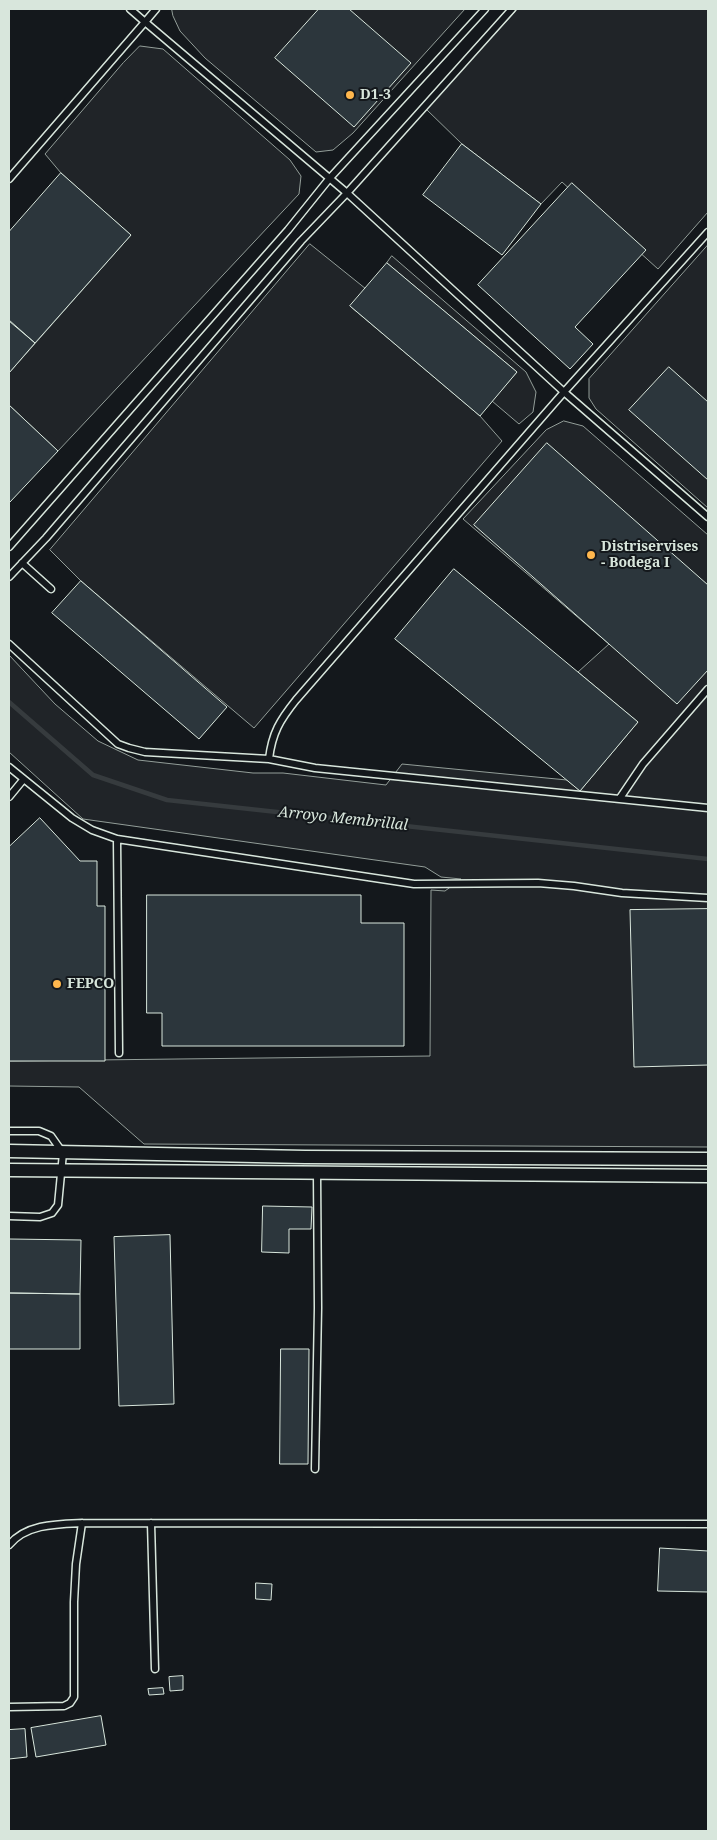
<!DOCTYPE html>
<style>
body{margin:0}
#map{position:relative;width:717px;height:1840px;overflow:hidden;background:#14181c;font-family:"Noto Serif",serif}
canvas{display:block}
.frame{position:absolute;inset:0;border:10px solid #d8e6dc;pointer-events:none}
</style>
<div id="map">
<canvas width="717" height="1840"></canvas>
<div class="frame"></div>
</div>
<script>
const context = document.querySelector('canvas').getContext('2d');
context.lineJoin = 'round';
function fillPath(path, color) { context.fillStyle = color; context.fill(path, 'evenodd'); }
function trace(path, color, width, dash) { context.strokeStyle = color; context.lineWidth = width; context.lineCap = dash ? 'butt' : 'round'; context.setLineDash(dash || []); context.stroke(path); }
function label(font, color, halo, rows, align = 'center') {
  context.font = font + ' "Noto Serif",serif'; context.lineWidth = 4; context.setLineDash([]); context.textBaseline = 'middle'; context.strokeStyle = halo; context.fillStyle = color; for (const [text, x, y, turn = 0] of rows) {
    context.save(); context.translate(x, y); context.rotate((+turn || 0) * Math.PI / 180); context.textAlign = isNaN(turn) ? turn : align; if (halo) context.strokeText(text, 0, 0); context.fillText(text, 0, 0); context.restore();
  }
}
const green = new Path2D(`
 M172 9H465L353 133 333 150 316 152 205 58 180 31 173 16Z
 M518 9H708V212L658 269 562 182 541 204 462 144 426 109Z
 M140 46 163 49 290 160 301 176 299 194 58 451 9 405V373L131 235 61 173 45 154 123 63Z
 M310 244 366 289 351 307 480 416 502 441 254 728 81 581 50 550Z
 M708 245V508L596 409 589 398V379Z
 M392 256 526 372 536 392 533 412 519 424 492 401 517 372 387 263Z
 M564 421 583 426 708 535V1147L144 1144 79 1087 9 1086V1061L430 1056 431 890 445 891 461 879 441 877 425 867 83 819 9 752V655L55 704 98 741 138 760 253 773H283L386 785 402 764 567 780 580 791 638 722 578 672 609 644 463 519 546 430Z`);
const stream = new Path2D(`
 M9 702 93 775 167 800 708 859`);
const building = new Path2D(`
 M319 9H349L411 63 354 127 275 58Z
 M462 144 541 204 502 255 423 195Z
 M61 173 131 235 35 343 9 320V232Z
 M572 183 646 250 575 327 593 344 570 369 478 285Z
 M387 263 517 372 480 416 350 306Z
 M9 321 35 343 9 373Z
 M669 367 708 402V480L629 410Z
 M9 405 58 451 10 502 9 501Z
 M547 443 708 585V670L677 704 474 525Z
 M454 569 638 722 580 791 395 639Z
 M81 581 227 707 199 739 52 613Z
 M40 818 80 861H97V906H105V1061H9V847Z
 M147 895H361V923H404V1046H162V1013H147Z
 M708 909V1065L634 1067 630 910Z
 M263 1206 312 1207 311 1229H289V1253L262 1252Z
 M170 1235 174 1404 119 1406 114 1237Z
 M9 1239 81 1240 80 1294 9 1293Z
 M9 1293 80 1294V1349H9Z
 M281 1349H309L308 1464H280Z
 M660 1548 708 1551V1592L658 1591Z
 M256 1583 272 1584 271 1600 256 1599Z
 M183 1676V1690L170 1691 169 1677Z
 M163 1688 164 1694 149 1695 148 1689Z
 M101 1716 106 1745 36 1757 31 1728Z
 M25 1729 27 1757 9 1759V1730Z`);
const lane = new Path2D(`
 M130 9 145 22 156 9
 M9 179 145 22 347 193 564 392 708 517
 M9 547 288 230 329 179 485 9
 M22 563 51 589
 M9 577 46 538 301 241 347 193 512 9
 M9 644 118 744 129 748 145 752 269 759 315 768 708 808
 M269 759C272 733 280 720 296 700L564 392 708 232
 M9 767 72 818 92 830 117 839 414 884 538 883 574 886 622 893 708 898
 M9 797 23 780
 M620 798 643 764 708 689
 M117 839 119 1053
 M9 1131H39L51 1136 63 1153 58 1205 52 1213 40 1217 9 1216
 M315 1469 318 1308 317 1173
 M151 1523 155 1669
 M9 1545C26 1524 57 1524 82 1523L708 1524
 M9 1707 64 1706 70 1703 74 1697V1602L76 1564 82 1523`);
const street = new Path2D(`
 M9 1151 305 1157 708 1159
 M9 1170 708 1176`);
const markers = [
 [350,95,5,"#ffb74d"],
 [591,555,5,"#ffb74d"],
 [57,984,5,"#ffb74d"]
];
const poiNames = [
 ["D1-3",360,95],
 ["Distriservises",601,547],
 ["- Bodega I",601,563],
 ["FEPCO",67,984]
];
const waterNames = [
 ["Arroyo Membrillal",343,819,6]
];
fillPath(green, '#202428');
trace(green, '#939e99', 1);
trace(stream, '#363b3e', 4.5);
fillPath(building, '#2c363c');
trace(building, '#d8e6dc', 1);
trace(lane, '#d8e6dc', 9);
trace(street, '#d8e6dc', 15);
trace(lane, '#14181c', 6);
trace(street, '#14181c', 12);
for (const [x, y, r, color] of markers) { const dot = new Path2D(); dot.arc(x, y, r, 0, 2 * Math.PI); context.fillStyle = color; context.fill(dot); trace(dot, '#14181c', 2); }
label('bold 14px', '#d8e6dc', '#14181c', poiNames, 'left');
label('italic 15px', '#d8e6dc', '#14181c', waterNames);
</script>
